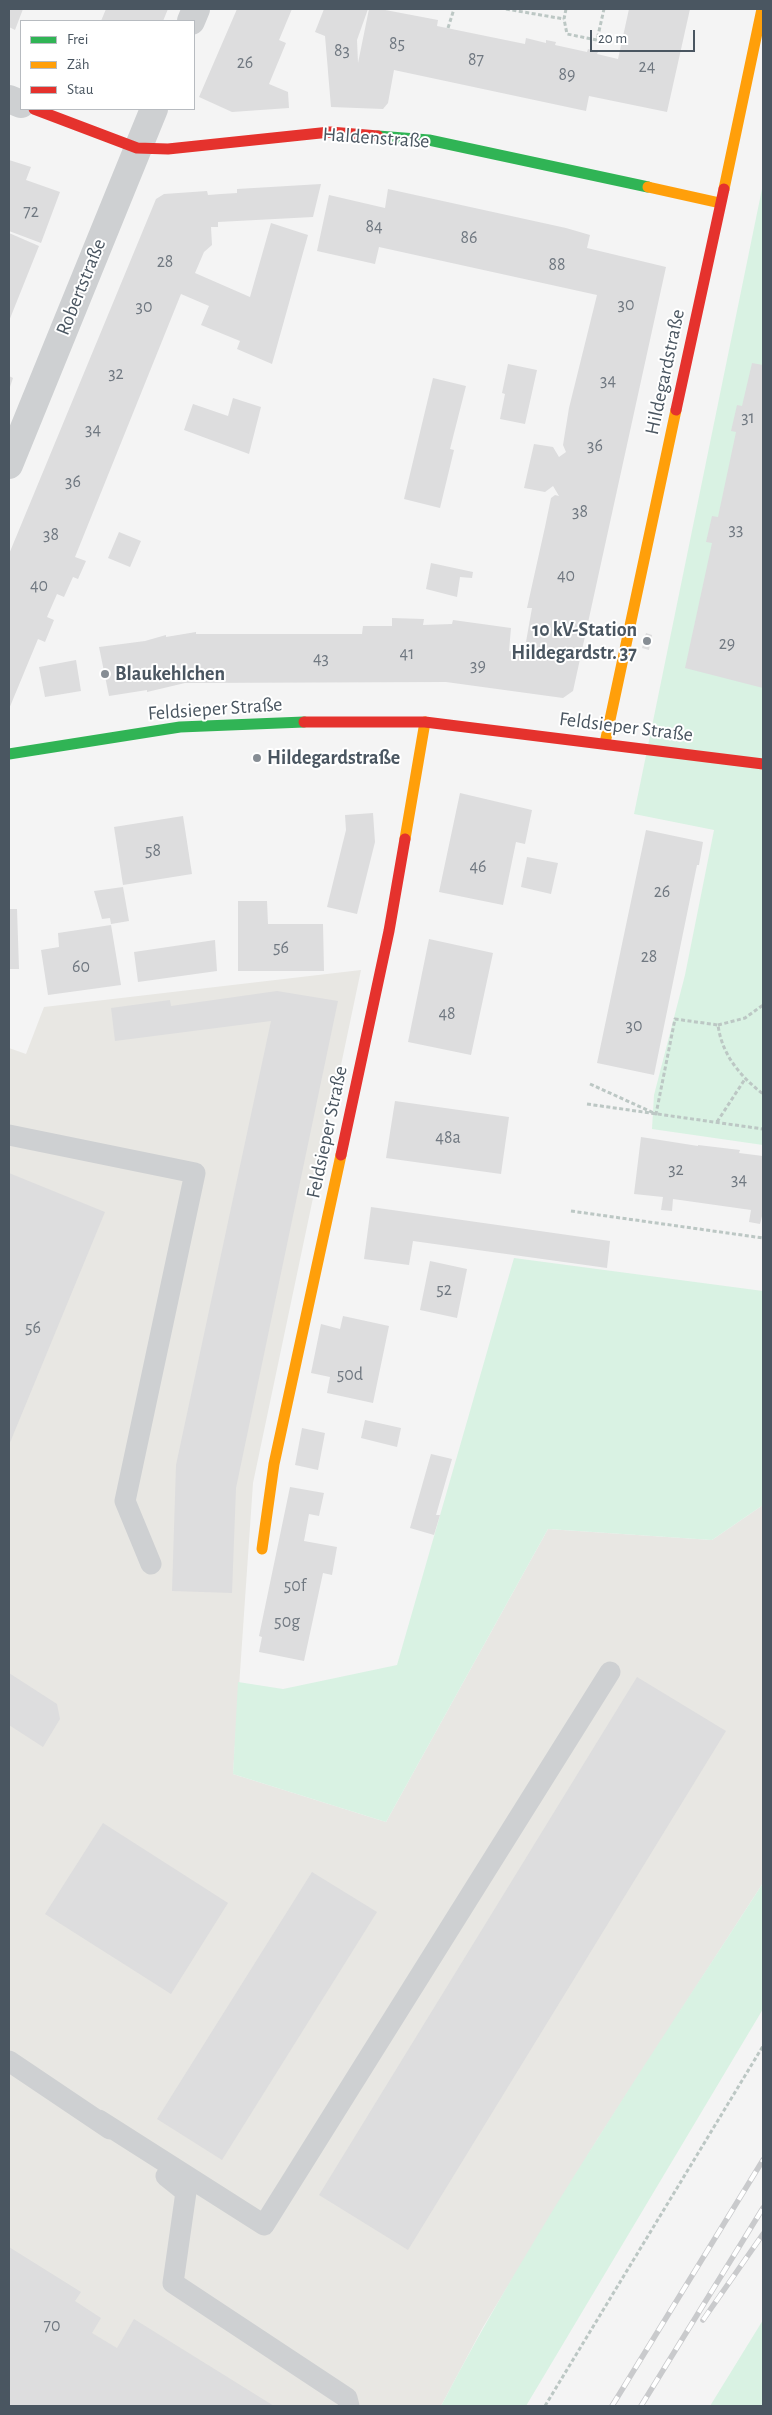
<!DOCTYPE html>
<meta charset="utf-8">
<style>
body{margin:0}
#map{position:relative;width:772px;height:2415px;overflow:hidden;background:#f4f4f4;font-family:"Alegreya Sans",sans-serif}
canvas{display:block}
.frame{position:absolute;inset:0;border:10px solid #4a5661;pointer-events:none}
.legend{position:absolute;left:20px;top:20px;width:175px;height:90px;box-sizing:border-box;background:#fff;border:1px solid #b7bbc0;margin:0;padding:6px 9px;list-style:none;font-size:15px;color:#4a5661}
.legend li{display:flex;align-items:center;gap:10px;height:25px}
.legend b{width:25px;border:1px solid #b7bbc0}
.scale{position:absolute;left:590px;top:30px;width:105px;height:22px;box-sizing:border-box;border:2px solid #4a5661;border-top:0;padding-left:6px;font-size:15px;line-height:18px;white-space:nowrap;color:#4a5661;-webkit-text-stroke:4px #fff;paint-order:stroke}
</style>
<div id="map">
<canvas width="772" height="2415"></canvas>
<div class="frame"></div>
<ul class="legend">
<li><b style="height:6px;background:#30b455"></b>Frei</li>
<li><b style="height:6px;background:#ff9f0a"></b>Zäh</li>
<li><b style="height:6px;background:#e5322d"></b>Stau</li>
</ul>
<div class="scale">20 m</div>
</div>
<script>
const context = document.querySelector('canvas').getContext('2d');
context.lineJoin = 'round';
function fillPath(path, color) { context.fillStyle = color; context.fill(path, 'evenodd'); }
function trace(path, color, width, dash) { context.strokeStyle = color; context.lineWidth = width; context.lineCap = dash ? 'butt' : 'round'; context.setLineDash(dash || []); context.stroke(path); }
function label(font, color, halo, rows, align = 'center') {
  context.font = font + ' "Alegreya Sans",sans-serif'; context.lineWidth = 4; context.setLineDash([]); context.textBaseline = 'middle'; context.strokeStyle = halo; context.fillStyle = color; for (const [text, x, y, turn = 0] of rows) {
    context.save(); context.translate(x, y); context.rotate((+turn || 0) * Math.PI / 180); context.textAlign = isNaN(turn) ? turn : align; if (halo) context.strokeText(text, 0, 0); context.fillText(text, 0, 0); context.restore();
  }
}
const commercial = new Path2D(`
 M361 970 253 1483 233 1774 386 1822 548 1529 712 1540 763 1505V1883L597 2140 483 2327 441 2406H9V1048L26 1054 44 1007Z`);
const green = new Path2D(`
 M763 184V1145L652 1129 654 1095 685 975 714 830 634 814Z
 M514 1258 763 1291V1505L712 1540 548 1529 386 1822 233 1774 238 1682 283 1689 397 1665Z
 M763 1883V2009L526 2406H441C536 2225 652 2055 763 1883Z
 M763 2320V2406H710Z`);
const building = new Path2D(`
 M9 9H23L15 30 9 27Z
 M106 9H168L163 21H101Z
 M237 9H292L279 40 286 43 269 84 288 92 289 108 232 112 199 97Z
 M324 9H368L357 40 358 63 369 9H380L438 20 437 26 525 44 526 38 546 43V40L556 42 555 45 587 52 588 49 598 52 597 54 618 59 629 9H690L667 112 589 96 586 111 394 70 388 103 383 109 331 107 325 36 315 32Z
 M9 160 31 167 26 180 60 192 41 243 9 231Z
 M321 184 313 217 218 222V227H211L212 245 204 252 195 273 250 297 271 223 308 235 272 364 237 349 240 341 201 325 209 306 181 294 75 557 86 561 78 579 73 577 64 597 57 594 47 617 54 620 45 642 38 639 9 709V554L156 199 164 194 207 191 208 195 221 194 237 193V189Z
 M388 189 566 228 590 235 587 248 666 267 573 691 563 698 446 682 185 683 147 692V690L109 696 99 647 145 641 166 635V637L196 632V634H362L363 626H392V618L424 619 423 625 452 624 453 620 511 628 509 651 524 653 532 608H527L545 527 551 498 555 495 559 496 553 486 545 492 524 488 534 444 553 447 559 457 566 452 563 445 569 408 597 295 379 247 375 264 317 251 329 195 385 208Z
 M9 233 39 246 9 321Z
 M752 363 763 365V688L685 668 712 543 706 542 712 516 718 517 736 432 731 431 737 405 742 406Z
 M508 364 537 370 525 424 500 419 505 394 502 393Z
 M9 376 13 378 9 390Z
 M433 378 466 386 450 449 454 450 440 508 404 499Z
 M233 398 261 407 249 454 184 430 193 404 228 416Z
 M119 532 141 541 130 567 108 558Z
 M431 563 473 572 472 578 460 577 457 597 426 589Z
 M646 633 652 635 649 650 642 648Z
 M76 660 81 691 45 697 39 667Z
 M460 793 532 810 525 844 516 842 503 905 439 892Z
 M373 813 375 842 357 914 327 907 346 830 345 815Z
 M183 816 192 874 123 885 114 827Z
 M646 830 703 842 699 865H697L654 1075 597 1063Z
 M527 857 558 863 551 894 521 887Z
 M123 887 129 921 111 924 110 918 102 919 94 891Z
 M238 901H267L268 924H323L324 971H238Z
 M9 909H17L19 969H9Z
 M111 925 121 985 48 995 41 950 59 947 58 933Z
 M429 939 493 953 471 1055 408 1042Z
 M215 940 217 971 138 982 134 952Z
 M277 991 338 1001 236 1488 232 1593 172 1591 176 1465 271 1021 115 1041 111 1008 170 1000 171 1006Z
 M395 1101 509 1117 501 1174 386 1158Z
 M641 1137 698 1146V1145L740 1150 739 1153 763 1156V1212L760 1224 749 1222 751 1210 673 1199 672 1211 661 1210 663 1197 634 1194Z
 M9 1173 105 1212 9 1445Z
 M371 1207 610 1241 607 1268 413 1241 409 1265 364 1259Z
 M430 1261 467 1269 457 1318 420 1310Z
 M343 1316 389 1326 373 1403 327 1393 330 1377 311 1373 321 1324 340 1329Z
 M365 1420 401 1428 397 1447 361 1438Z
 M302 1428 325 1433 318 1470 295 1465Z
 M431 1454 452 1459 436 1515H440L434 1535 410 1528Z
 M290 1487 324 1493 319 1516 309 1514 304 1541 337 1547 332 1575 323 1573 304 1661 259 1652 262 1637 259 1636Z
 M9 1673 57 1704 60 1719 43 1747 9 1725Z
 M637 1677 726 1731 408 2250 319 2195Z
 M103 1823 228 1903 171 1994 45 1914Z
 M312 1872 377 1912 222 2160 157 2119Z
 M9 2247 81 2292 75 2301 101 2318 92 2333 117 2348 134 2319 274 2406H9Z`);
const path = new Path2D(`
 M506 9 564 19
 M566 9 564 19 567 34 597 40 604 9
 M448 28 454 9
 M718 1025 745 1018 763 1005
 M590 1084 656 1114 675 1019 718 1025C722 1055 740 1076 763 1094
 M587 1104 763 1129
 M717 1122 745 1079
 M571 1211 763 1238
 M545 2406 763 2046`);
const lane = new Path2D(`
 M9 1135 195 1173 125 1501 151 1564
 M9 2061 110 2129
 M99 2120 264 2225 610 1672
 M166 2176 186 2192 173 2283 347 2398 349 2406`);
const street = new Path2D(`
 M191 21 196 9
 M9 99 21 104
 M9 465 154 109`);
const fast = new Path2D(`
 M378 136 429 140 648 187
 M9 754 180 727 304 722`);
const slow = new Path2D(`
 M648 187 720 203
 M724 189 762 9
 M605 743 676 410
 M405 839 425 722
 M262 1549 274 1464 341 1155`);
const jam = new Path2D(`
 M34 109 137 148 168 149 330 132 378 136
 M676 410 724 189
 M304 722H425L763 764
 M341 1155 389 931 405 839`);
const rail = new Path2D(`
 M703 2320 763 2234
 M612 2406 763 2160
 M641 2406 763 2208`);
const markers = [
 [647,641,5,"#868d94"],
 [105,674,5,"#868d94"],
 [257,758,5,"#868d94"]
];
const numberNames = [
 ["85",397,44],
 ["83",342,51],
 ["87",476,60],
 ["26",245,63],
 ["24",647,67],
 ["89",567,75],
 ["72",31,212],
 ["84",374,227],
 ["86",469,238],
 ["28",165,262],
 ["88",557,265],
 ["30",626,305],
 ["30",144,307],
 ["32",116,374],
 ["34",608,381],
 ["31",748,418],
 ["34",93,430],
 ["36",595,446],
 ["36",73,482],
 ["38",580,512],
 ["33",736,530],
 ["38",51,535],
 ["40",566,576],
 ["40",39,586],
 ["29",727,644],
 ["41",407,654],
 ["43",321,659],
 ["39",478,666],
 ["58",153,851],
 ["46",478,867],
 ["26",662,892],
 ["56",281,948],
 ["28",649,957],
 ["60",81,967],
 ["48",447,1014],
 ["30",634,1026],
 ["48a",448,1138],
 ["32",676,1170],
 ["34",739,1180],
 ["52",444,1290],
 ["56",33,1328],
 ["50d",350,1375],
 ["50f",295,1586],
 ["50g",287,1622],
 ["70",52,2326]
];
const streetNames = [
 ["Haldenstraße",376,138,4],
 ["Robertstraße",81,287,-68],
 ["Hildegardstraße",665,372,-78],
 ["Feldsieper Straße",215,709,-4],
 ["Feldsieper Straße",626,727,7],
 ["Feldsieper Straße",327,1132,-78]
];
const poiNames = [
 ["10 kV-Station",637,630,"right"],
 ["Hildegardstr. 37",637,653,"right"],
 ["Blaukehlchen",115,674],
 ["Hildegardstraße",267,758]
];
fillPath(commercial, '#e8e7e3');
fillPath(green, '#d9f2e3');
fillPath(building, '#ddddde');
trace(path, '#bcc7c4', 3, [4, 2.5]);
trace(lane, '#ced0d2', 21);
trace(street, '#ced0d2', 28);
trace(fast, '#30b455', 11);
trace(slow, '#ff9f0a', 11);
trace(jam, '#e5322d', 11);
trace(rail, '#c9cacc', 5.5);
trace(rail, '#fff', 4, [11]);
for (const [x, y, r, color] of markers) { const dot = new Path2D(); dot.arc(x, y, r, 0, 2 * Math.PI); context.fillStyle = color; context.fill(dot); trace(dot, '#fff', 2); }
label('18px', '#707881', null, numberNames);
label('20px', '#4a5661', '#fff', streetNames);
label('bold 20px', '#4a5661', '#fff', poiNames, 'left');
</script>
